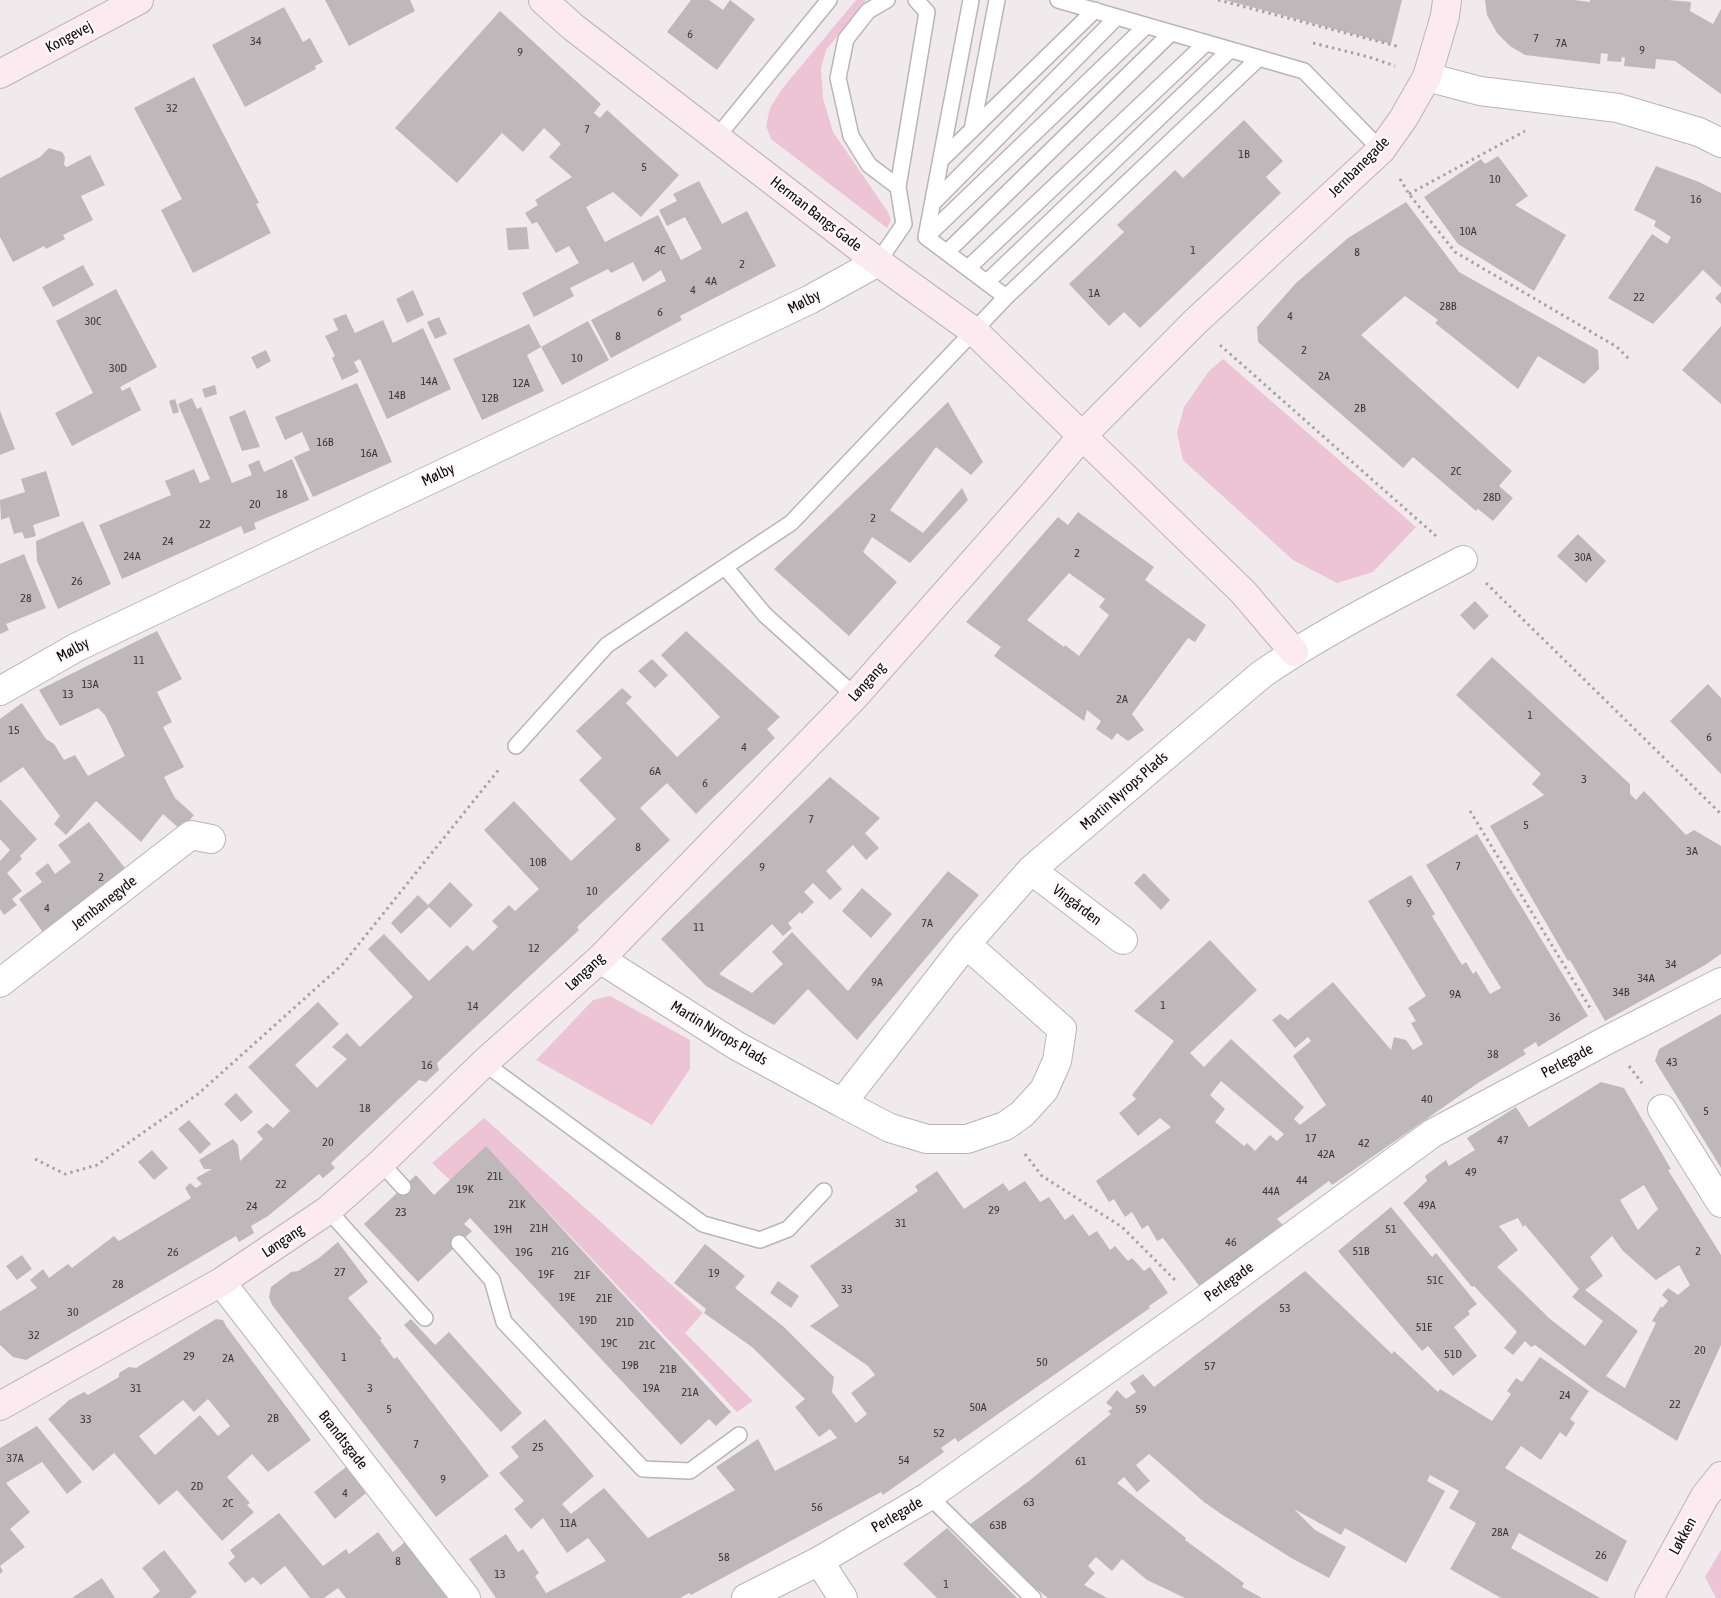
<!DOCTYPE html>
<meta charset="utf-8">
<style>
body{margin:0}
canvas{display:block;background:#f1eaec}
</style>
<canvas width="1721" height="1598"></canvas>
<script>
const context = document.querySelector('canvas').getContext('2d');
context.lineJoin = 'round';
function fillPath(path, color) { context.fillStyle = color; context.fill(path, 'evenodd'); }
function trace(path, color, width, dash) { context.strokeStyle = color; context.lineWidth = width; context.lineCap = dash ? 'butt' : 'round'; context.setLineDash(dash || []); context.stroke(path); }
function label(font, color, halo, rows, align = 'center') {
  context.font = font + ' "Asap Condensed",sans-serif'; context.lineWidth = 5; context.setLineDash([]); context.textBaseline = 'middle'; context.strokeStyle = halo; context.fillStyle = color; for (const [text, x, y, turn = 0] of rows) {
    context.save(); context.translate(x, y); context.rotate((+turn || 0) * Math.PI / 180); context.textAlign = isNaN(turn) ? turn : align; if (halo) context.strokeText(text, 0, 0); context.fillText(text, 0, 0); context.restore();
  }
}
const green = new Path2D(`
 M856 0H866L826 50 821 69 823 98 833 132 888 212 891 220 887 228 771 139 766 126 770 108 782 89Z
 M1223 359 1416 527 1373 572 1337 583 1293 560 1183 460 1177 433 1184 407 1209 371Z
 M610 996 690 1040V1069L652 1125 536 1060 593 1000Z
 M484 1118 703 1313 685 1333 753 1401 737 1412 487 1148 452 1182 432 1163Z
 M1721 1550V1598H1716L1705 1577Z`);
const building = new Path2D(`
 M325 0H410L415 11 349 46Z
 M691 0H709L723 10 730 0 755 19 717 70 667 32Z
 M1225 0H1402L1391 44Z
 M1485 0H1574L1590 2V0H1668L1691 2 1690 11 1713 24 1721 9V94L1675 61 1656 59 1655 69 1624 66 1625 58 1622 57 1621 62 1607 61 1608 54 1601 53 1600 64 1525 55 1510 46 1497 33 1487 15Z
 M284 7 303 42 310 38 323 62 315 66 316 69 245 107 212 45Z
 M500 11 601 104 594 113 600 118 607 110 679 175 641 217 613 192 586 207 605 242 658 215 681 260 702 249 685 217 667 226 659 210 677 201 673 194 699 181 722 224 747 211 776 266 680 316 682 320 611 358 591 320 666 281 661 270 643 282 633 262 611 273 608 269 570 288 574 296 534 317 522 293 579 263 569 246 556 253 537 222 532 224 525 213 538 205 535 200 572 177 549 157 561 144 544 128 523 152 502 133 457 183 395 128Z
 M194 77 259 203 256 204 271 233 193 273 161 210 182 199 134 108Z
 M1244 120 1283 161 1266 177 1281 193 1140 328 1124 312 1109 326 1069 284 1124 232 1117 225 1175 170 1183 178Z
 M49 148 62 152 65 157 64 165 67 167 90 155 105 185 81 196 93 220 63 235 65 239 46 249 44 246 13 262 0 237V178L40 157Z
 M1498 156 1528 196 1515 205 1566 235 1534 291 1458 244 1424 197 1481 159 1485 164Z
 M1656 166 1699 182 1721 193V287L1703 270 1653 324 1608 298 1652 234 1667 244 1671 237 1654 226 1656 221 1634 210Z
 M1406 202 1459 272 1598 350 1599 369 1584 384 1538 356 1518 389 1435 323 1438 320 1405 296 1361 335 1512 471 1499 486 1513 498 1493 521 1478 509 1476 511 1413 457 1403 468 1258 342 1257 327 1296 283 1348 238Z
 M527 227 529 249 508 250 506 228Z
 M83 265 94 285 53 307 42 287Z
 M116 289 157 367 120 387 122 391 130 387 141 410 72 446 55 413 93 393 56 321Z
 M413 290 424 315 407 323 396 299Z
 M1721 292V304L1715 298Z
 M346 314 355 333 383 320 393 343 423 328 451 389 387 419 360 359 354 362 359 372 342 380 332 358 335 356 325 336 338 330 333 319Z
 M439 317 447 334 435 339 427 322Z
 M588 321 609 360 562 385 541 347Z
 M529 324 541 347 527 355 544 391 482 420 453 359Z
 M1721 326V404L1682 370Z
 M266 350 271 361 257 369 251 357Z
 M357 383 392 462 313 497 294 457 310 450 302 432 285 440 275 417Z
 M215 385 217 394 205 398 202 389Z
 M192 398 197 409 201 407 232 483 252 475 248 465 259 460 264 472 292 459 309 500 254 523 256 529 244 534 241 526 122 579 99 525 171 495 165 481 194 469 200 483 210 479 178 404Z
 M175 399 179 412 173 414 169 401Z
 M948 402 983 462 971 475 936 447 890 510 923 533 962 488 968 500 910 563 872 537 863 552 897 582 849 636 774 569Z
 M245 410 260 447 242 451 229 417Z
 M0 411 15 449 0 455Z
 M46 471 60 516 33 525 36 536 25 539 22 532 14 534 9 517 1 520 0 500 25 492 21 479Z
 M1078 512 1154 567 1145 580 1206 625 1195 642 1188 638 1132 714 1144 730 1128 741 1117 733 1112 740 1096 729 1101 721 1087 710 1084 721 994 656 1001 647 966 622 1058 517 1068 525ZM1069 573 1105 599 1099 607 1109 615 1079 656 1065 645 1064 647 1027 620Z
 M83 521 111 584 58 609 37 561 36 541Z
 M1578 534 1606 561 1586 583 1557 556Z
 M24 554 46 608 6 624 9 630 0 634V564Z
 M1475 601 1489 616 1474 630 1460 615Z
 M157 631 182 679 157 692 172 722 163 727 184 767 164 777 175 798 194 815 181 830 163 814 141 842 96 801 66 835 54 824 60 816 23 767 0 783V719L22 703 46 739 54 744 64 760 75 755 88 776 125 756 105 715 98 708 60 726 39 690Z
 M686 631 780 717 767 729 775 738 696 814 667 783 640 808 670 840 577 927 579 930 437 1063 439 1070 426 1082 419 1080 331 1163 335 1168 323 1178 319 1174 268 1216 251 1226 254 1233 239 1242 236 1236 26 1360 13 1357 0 1345V1311L37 1288 30 1280 43 1269 49 1278 68 1264 72 1268 114 1236 119 1241 191 1198 185 1188 190 1183 196 1188 202 1184 196 1178 212 1169H204L199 1160 233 1139 238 1145 240 1161 263 1139 257 1132 267 1123 273 1128 290 1111 248 1067 318 1002 339 1024 295 1065 317 1088 347 1059 332 1047 347 1033 360 1047 413 997 368 949 384 934 429 981 467 945 473 951 498 927 492 921 509 905 515 911 539 889 484 830 514 801 571 861 616 819 579 780 602 758 576 731 622 688 632 697 626 703 677 757 720 717 661 655Z
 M1492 657 1630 784V794L1636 800 1644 791 1686 835 1694 830 1721 846V954L1705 965 1605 1021 1570 960 1568 961 1490 826 1544 795 1532 784 1541 774 1456 695Z
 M652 659 668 675 655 688 638 671Z
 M1708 684 1721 698V774L1670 721Z
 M830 777 880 818 865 833 879 848 866 860 853 845 826 871 842 889 830 900 813 883 804 892 814 902 802 914 800 912 788 923 792 928 783 936 772 924 719 974 752 993 783 964 772 952 792 932 848 991 948 871 979 895 857 1040 808 989 774 1025 706 986 661 939Z
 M0 799 37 839 20 856 22 859 7 873 22 891 12 899 17 905 4 915 0 909V861L10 850 0 839Z
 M89 822 131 876 47 938 19 899 42 882 35 873 48 863 55 874 71 862 58 845Z
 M1477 834 1588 1016 1538 1047 1536 1042 1523 1050 1526 1054 1478 1083 1332 1185 1329 1181 1277 1219 1283 1225 1200 1287 1163 1238 1157 1241 1148 1225 1142 1229 1132 1212 1125 1217 1114 1199 1109 1202 1096 1181 1171 1127 1160 1118 1138 1136 1119 1113 1136 1099 1132 1095 1174 1041 1134 1011 1210 940 1257 990 1190 1053 1204 1067 1231 1039 1304 1107 1294 1119 1300 1125 1326 1105 1293 1056 1311 1041 1308 1037 1295 1048 1272 1020 1280 1014 1288 1020 1333 982 1391 1050 1394 1037 1406 1040 1413 1050 1423 1044 1411 1023 1416 1021 1408 1008 1426 996 1368 901 1411 875 1435 914 1432 916 1462 965 1466 962 1473 974 1476 971 1490 994 1501 988 1426 865ZM1221 1081 1284 1134 1277 1141 1270 1135 1255 1151 1247 1143 1244 1146 1215 1122 1225 1109 1210 1095Z
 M1144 873 1170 900 1161 910 1134 883Z
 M450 882 473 905 450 928 429 907 401 934 391 923 418 895 428 905Z
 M862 888 892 914 871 938 842 911Z
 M1721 1014V1168L1655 1061 1659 1049Z
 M1601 1082 1624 1088 1671 1169 1668 1170 1721 1255V1345L1677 1441 1595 1390 1535 1345 1531 1347 1525 1341 1513 1355 1504 1348 1517 1332 1474 1286 1472 1287 1403 1203 1427 1181 1425 1176 1446 1160 1449 1166 1475 1150 1467 1138 1516 1107 1529 1127ZM1644 1185 1658 1209 1638 1230 1620 1200ZM1518 1218 1523 1227 1525 1225 1579 1289 1572 1297 1603 1321 1585 1346 1550 1319 1497 1267 1518 1250 1499 1226ZM1612 1236 1623 1251 1656 1280 1679 1265 1690 1285 1678 1295 1668 1288 1662 1295 1668 1301 1662 1308 1661 1306 1652 1321 1656 1323 1625 1388 1606 1376 1638 1331 1585 1290 1603 1276 1590 1257Z
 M236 1093 253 1112 241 1122 224 1104Z
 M189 1120 211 1144 200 1154 178 1129Z
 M486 1146 731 1412 716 1426 709 1419 681 1445 470 1218 464 1224 472 1231 418 1282 364 1224 416 1175 434 1195Z
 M152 1150 168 1168 154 1180 138 1162Z
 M937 1171 964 1209 1003 1183 1009 1191 1025 1181 1040 1202 1049 1197 1065 1220 1073 1214 1089 1236 1097 1231 1110 1250 1115 1246 1128 1261 1132 1258 1144 1271 1150 1267 1168 1293 1149 1306 1150 1308 958 1442 955 1438 941 1448 944 1452 883 1495 881 1492 691 1595 689 1593 680 1598H496L469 1559 506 1534 518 1552 523 1549 539 1573 535 1576 546 1593 606 1561 588 1538 567 1553 543 1518 531 1529 514 1509 524 1501 499 1473 519 1457 511 1447 545 1419 594 1476 562 1504 571 1514 604 1488 648 1538 735 1490 716 1467 758 1439 775 1471 837 1438 830 1429 819 1437 795 1407 805 1399 752 1347 704 1313 706 1309 674 1283 705 1244 745 1276 735 1288 784 1327 834 1377 832 1392 856 1423 867 1414 851 1393 875 1375 868 1366 810 1326 839 1306 810 1266 918 1191 915 1186Z
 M1391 1207 1432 1257 1436 1253 1477 1304 1468 1311 1470 1314 1454 1327 1477 1356 1453 1376 1428 1346 1422 1351 1338 1251Z
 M338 1242 368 1282 348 1298 382 1339 380 1340 394 1359 397 1357 489 1476 436 1517 272 1305 269 1297 271 1287 291 1272 298 1271 319 1258Z
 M22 1255 32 1269 17 1280 6 1266Z
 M1305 1271 1392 1354 1394 1351 1438 1392 1440 1389 1492 1421 1511 1394 1507 1391 1516 1378 1522 1382 1540 1357 1589 1391 1570 1419 1575 1423 1566 1437 1560 1432 1541 1460 1521 1446 1505 1468 1627 1541 1607 1582 1519 1533 1511 1548 1600 1598H1501L1450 1569 1476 1523 1449 1508 1459 1491 1430 1475 1427 1481 1445 1491 1406 1563 1345 1528 1341 1535 1294 1509 1315 1530 1346 1547 1329 1578 1293 1559 1221 1514 1204 1502 1149 1454 1136 1465 1150 1481 1137 1492 1124 1477 1117 1483 1186 1538 1185 1540 1244 1583 1242 1587 1262 1598H1185L1147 1580 1122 1559 1112 1571 1096 1557 1088 1566 1095 1573 1084 1585 1107 1598H1048L1008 1566 969 1525 1029 1481 1111 1414 1108 1411 1113 1408 1106 1403 1117 1390 1126 1399 1136 1392 1130 1383 1143 1374 1154 1387Z
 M778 1281 799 1296 791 1308 770 1293Z
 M216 1319 223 1320 226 1326 311 1440 268 1472 252 1454 227 1477 250 1503 247 1505 254 1512 222 1541 177 1490 159 1505 114 1453 93 1471 48 1419 69 1400 84 1392 88 1395 119 1377V1373L129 1367 136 1368ZM208 1399 230 1426 218 1436 200 1415 155 1455 139 1436 183 1400 194 1412Z
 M411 1319 435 1345 449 1332 522 1413 501 1432 404 1325Z
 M37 1426 82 1482 67 1494 42 1462 6 1483 30 1512 10 1529 25 1547 0 1566 3 1571 0 1574V1448Z
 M346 1467 366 1493 335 1519 314 1492Z
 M279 1513 323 1566 346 1549 349 1554 378 1532 393 1552 405 1542 448 1598H346L338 1588 324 1598H310L285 1566 261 1585 253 1577 245 1583 228 1563 235 1557 230 1550Z
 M947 1528 1017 1598H937L903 1564Z
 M164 1550 197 1592 190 1598H152L160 1591 142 1568Z
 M102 1578 115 1598H72Z`);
const path = new Path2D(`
 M1218 0 1400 47
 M1313 43 1369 57 1395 66
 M1400 179 1409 194 1455 252 1617 347 1631 361
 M1409 194 1525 131
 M1220 345 1436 536
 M1486 583 1721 814
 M1470 811 1592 1011
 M1629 1066 1642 1083
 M1025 1154 1042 1176 1122 1227 1176 1281
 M35 1159 65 1174 97 1165 198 1094 342 965 500 768`);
const lane = new Path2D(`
 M887 0 868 11 846 39 838 78 851 136 869 165 898 187
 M971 0 926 237 1006 297
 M1058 0 1304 71 1381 150
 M972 130 997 0
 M717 137 829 0
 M941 160 1095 10
 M933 203 1117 17
 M926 237 1146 26
 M947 252 1171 33
 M878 262 904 224 898 187 927 12 916 0
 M968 268 1206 43
 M987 282 1230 50
 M725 567 765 615 855 696
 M516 746 607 645 791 523 1006 297 1259 58
 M484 1063 703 1224 760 1240 788 1229 824 1191
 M381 1163 403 1187
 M328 1210 425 1318
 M459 1243 492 1280 504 1322 643 1469 690 1471 739 1435
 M929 1496 1033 1598`);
const street = new Path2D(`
 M1427 77 1480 91 1618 108 1699 132 1721 143
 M0 691 77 647 809 300 878 262
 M1031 870 1123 940
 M600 959 737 1046 842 1103 966 944 1031 870 1262 674C1326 630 1395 596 1463 560
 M0 983 191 835 211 839
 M842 1103 890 1128 927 1139H967L1005 1126 1022 1114 1044 1090 1057 1061 1062 1029 966 944
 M1662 1109 1721 1203
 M221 1282 466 1598
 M819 1561 843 1598
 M746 1598 819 1561 929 1496 1199 1304 1433 1133 1609 1039 1721 982`);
const secondary = new Path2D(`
 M543 0 573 27 878 262 975 332 1243 592 1294 652
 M0 74 139 0
 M0 1406 221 1282 328 1210 381 1163 484 1063 600 959 855 696 1034 493 1082 436 1195 322 1381 150 1403 119 1427 77 1445 16 1447 0
 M1649 1598 1705 1496 1721 1476`);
const numberNames = [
 ["6",690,34],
 ["7",1536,38],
 ["34",256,41],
 ["7A",1561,43],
 ["9",1642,50],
 ["9",520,52],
 ["32",172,108],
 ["7",587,129],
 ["1B",1244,154],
 ["5",644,167],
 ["10",1495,179],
 ["16",1696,199],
 ["10A",1468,231],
 ["4C",660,250],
 ["1",1193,250],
 ["8",1357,252],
 ["2",742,264],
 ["4A",711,281],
 ["4",693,290],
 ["1A",1094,293],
 ["22",1639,297],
 ["28B",1448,306],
 ["6",660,312],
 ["4",1290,316],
 ["30C",93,321],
 ["8",618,336],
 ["2",1304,350],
 ["10",577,358],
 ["30D",118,368],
 ["2A",1324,376],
 ["14A",429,381],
 ["12A",521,383],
 ["14B",397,395],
 ["12B",490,398],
 ["2B",1360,408],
 ["16B",325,442],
 ["16A",369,453],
 ["2C",1456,471],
 ["18",282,494],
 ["28D",1492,497],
 ["20",255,504],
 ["2",873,518],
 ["22",205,524],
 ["24",168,541],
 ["2",1077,553],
 ["24A",132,556],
 ["30A",1583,557],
 ["26",77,581],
 ["28",26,598],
 ["11",139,660],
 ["13A",90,684],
 ["13",68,694],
 ["2A",1122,699],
 ["1",1530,715],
 ["15",14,730],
 ["6",1709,737],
 ["4",744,747],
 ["6A",655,771],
 ["3",1584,779],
 ["6",705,783],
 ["7",811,819],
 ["5",1526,825],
 ["8",638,847],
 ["3A",1692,851],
 ["10B",538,862],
 ["7",1458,866],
 ["9",762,867],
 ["2",101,877],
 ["10",592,891],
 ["9",1409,903],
 ["4",47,908],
 ["7A",927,923],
 ["11",699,927],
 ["12",534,948],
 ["34",1671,964],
 ["34A",1646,978],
 ["9A",877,982],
 ["34B",1621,992],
 ["9A",1455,994],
 ["1",1163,1005],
 ["14",473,1006],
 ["36",1555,1017],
 ["38",1493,1054],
 ["43",1672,1062],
 ["16",427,1065],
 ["40",1427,1099],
 ["18",365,1108],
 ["5",1706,1111],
 ["17",1311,1138],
 ["47",1503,1140],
 ["20",328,1142],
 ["42",1364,1143],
 ["42A",1326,1154],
 ["49",1471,1172],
 ["21L",495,1176],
 ["44",1302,1180],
 ["22",281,1184],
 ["19K",465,1189],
 ["44A",1271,1191],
 ["21K",517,1204],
 ["49A",1427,1205],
 ["24",252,1206],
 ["29",994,1210],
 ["23",401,1212],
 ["31",901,1223],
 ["21H",539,1228],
 ["19H",503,1229],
 ["51",1391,1229],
 ["46",1231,1242],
 ["21G",560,1251],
 ["51B",1361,1251],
 ["2",1698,1251],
 ["26",173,1252],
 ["19G",524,1252],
 ["27",340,1272],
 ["19",714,1273],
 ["19F",546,1274],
 ["21F",582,1275],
 ["51C",1435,1280],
 ["28",118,1284],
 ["33",847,1289],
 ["19E",567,1297],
 ["21E",604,1298],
 ["53",1285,1308],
 ["30",73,1312],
 ["19D",588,1320],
 ["21D",625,1322],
 ["51E",1424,1327],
 ["32",34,1335],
 ["19C",609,1343],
 ["21C",647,1345],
 ["20",1700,1350],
 ["51D",1453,1354],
 ["29",189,1356],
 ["1",344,1357],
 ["2A",228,1358],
 ["50",1042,1362],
 ["19B",630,1365],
 ["57",1210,1366],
 ["21B",668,1369],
 ["31",136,1388],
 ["3",370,1388],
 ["19A",651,1388],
 ["21A",690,1392],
 ["24",1565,1395],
 ["22",1675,1404],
 ["50A",978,1407],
 ["5",389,1409],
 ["59",1141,1409],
 ["2B",273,1418],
 ["33",86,1419],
 ["52",939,1433],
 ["7",416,1444],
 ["25",538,1447],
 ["37A",15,1458],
 ["54",904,1460],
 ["61",1081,1461],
 ["9",443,1479],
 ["2D",197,1486],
 ["4",345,1493],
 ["63",1029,1502],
 ["2C",228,1503],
 ["56",817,1507],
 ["11A",568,1523],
 ["63B",998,1525],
 ["28A",1500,1532],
 ["26",1601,1555],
 ["58",724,1557],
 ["8",398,1561],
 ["13",500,1574],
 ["1",946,1584]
];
const streetNames = [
 ["Kongevej",69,37,-28],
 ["Jernbanegade",1359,167,-45],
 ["Herman Bangs Gade",816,214,38],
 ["Mølby",804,302,-27],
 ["Mølby",438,475,-25],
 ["Mølby",73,650,-28],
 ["Løngang",867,682,-48],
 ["Martin Nyrops Plads",1124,791,-41],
 ["Jernbanegyde",104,903,-38],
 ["Vingården",1077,905,37],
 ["Løngang",585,972,-43],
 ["Martin Nyrops Plads",719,1033,31],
 ["Perlegade",1567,1061,-28],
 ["Løngang",283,1241,-34],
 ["Perlegade",1229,1282,-36],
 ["Brandtsgade",343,1440,52],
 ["Perlegade",897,1515,-30],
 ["Løkken",1683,1536,-61]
];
fillPath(green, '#edc4d3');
fillPath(building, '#bfb8ba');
trace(lane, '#bbb4b7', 18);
trace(street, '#bbb4b7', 30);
trace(secondary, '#bbb4b7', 30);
trace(path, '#a7a2a3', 3, [2.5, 4]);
trace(lane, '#fff', 15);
trace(street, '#fff', 28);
trace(secondary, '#fbeaf0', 28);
label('12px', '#3a3638', null, numberNames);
label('15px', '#0d0b0c', '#fef7f9', streetNames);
</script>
